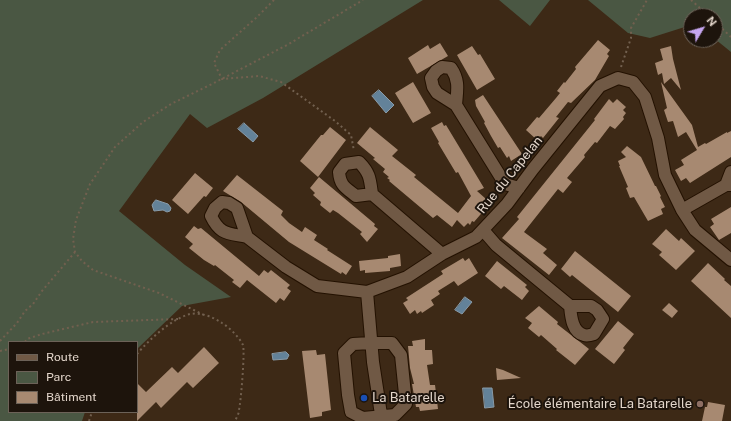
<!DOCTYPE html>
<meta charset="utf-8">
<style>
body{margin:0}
#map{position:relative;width:731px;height:421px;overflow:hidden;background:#3d2916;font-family:"Public Sans",sans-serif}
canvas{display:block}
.legend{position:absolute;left:8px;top:341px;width:130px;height:72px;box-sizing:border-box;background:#1d140c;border:1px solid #6c6258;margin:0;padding:5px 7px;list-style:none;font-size:12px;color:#e3d6cb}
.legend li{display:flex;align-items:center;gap:8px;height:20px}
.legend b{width:20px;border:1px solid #6c6258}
.north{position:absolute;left:683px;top:8px;width:40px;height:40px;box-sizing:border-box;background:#1d140c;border:1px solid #6c6258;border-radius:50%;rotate:52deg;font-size:11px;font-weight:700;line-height:16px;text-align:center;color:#e3d6cb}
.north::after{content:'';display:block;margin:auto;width:14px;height:18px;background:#c6a6f0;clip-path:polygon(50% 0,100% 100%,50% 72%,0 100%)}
</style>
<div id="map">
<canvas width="731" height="421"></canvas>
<ul class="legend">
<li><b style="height:5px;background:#705945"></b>Route</li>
<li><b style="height:11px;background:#4a5743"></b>Parc</li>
<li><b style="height:11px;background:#a78971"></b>Bâtiment</li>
</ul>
<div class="north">N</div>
</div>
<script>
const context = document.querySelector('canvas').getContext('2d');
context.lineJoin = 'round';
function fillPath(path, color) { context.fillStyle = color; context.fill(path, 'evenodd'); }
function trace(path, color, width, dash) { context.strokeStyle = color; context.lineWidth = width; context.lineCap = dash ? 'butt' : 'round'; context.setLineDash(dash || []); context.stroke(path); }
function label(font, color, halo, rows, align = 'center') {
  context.font = font + ' "Public Sans",sans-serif'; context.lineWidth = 4; context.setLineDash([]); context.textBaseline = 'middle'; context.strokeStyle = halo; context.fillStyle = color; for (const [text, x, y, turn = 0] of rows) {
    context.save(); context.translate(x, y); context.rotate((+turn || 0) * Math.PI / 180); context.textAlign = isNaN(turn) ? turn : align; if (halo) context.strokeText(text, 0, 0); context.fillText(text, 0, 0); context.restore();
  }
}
const green = new Path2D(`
 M0 0H423L263 98 207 128 190 114 119 211 185 265 231 297 182 306 137 349V342H9V412H85L82 421H0Z
 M499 0H550L530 26Z
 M588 0H731V52L715 39V16H691V25L650 38 628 33Z`);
const water = new Path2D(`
 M379 90 394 105 386 113 372 96Z
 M244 123 258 136 253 142 238 129Z
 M156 200 168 204 171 208 170 211 167 212 163 210 154 211 152 205 154 202Z
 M465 297 472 302 462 314 455 310Z
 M286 352 289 355 287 359 273 360 272 354Z
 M483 388H492L494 407 485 408Z`);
const building = new Path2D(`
 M598 40 610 50 607 54 609 56 595 80 571 103 568 102 556 117 559 118 543 138 541 136 537 140 526 130 537 117 539 118 556 98 560 93 557 91 564 82 565 83 576 69 575 67Z
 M440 43 448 56 417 74 408 58 428 45 430 49Z
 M472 46 478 55 480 54 495 79 477 90 457 55Z
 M671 46 673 59 681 90 671 78 664 84 662 73 658 75 655 63 663 60 660 49Z
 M413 82 431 113 413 123 395 93Z
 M661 82 692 125 698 147 705 143 706 144 727 132V133L731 131V157L690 183 686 178 681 181 675 170 684 165 681 160 697 150 686 132 678 137 673 121 668 122 664 110 667 108Z
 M483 95 522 154 511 161 509 156 507 158 500 147 498 148 491 136 484 123 485 122 476 106 475 100Z
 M609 99 613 103 617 99 626 107 623 110 626 113 623 117 624 119 615 129 610 126 597 143 595 142 584 155 585 157 567 178 572 182 563 193 558 189 524 232 547 249 543 253 557 265 549 275 502 238 519 219 517 217 595 120 594 119Z
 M442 122 444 126 446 125 484 188 477 191 486 199 483 203 486 205 484 207 486 208 474 222 472 221 470 225 468 223 464 227 457 220 452 227 437 215 433 218 389 181 390 180 387 178 389 177 383 172 385 169 373 159 375 158 357 143 370 127 398 150 392 156 416 175 414 177 458 213 471 196 458 172 456 173 438 143 439 142 431 128Z
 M330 127 346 140 318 177 300 161 321 135H323Z
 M627 146 641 157 655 186H656L661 196 660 197 665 207 661 209 663 214 648 221 634 197 630 198 626 188 628 187 619 166H620L618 161 626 157 621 152Z
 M195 173 213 188 206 197 204 196 188 214 172 200Z
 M237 175 283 211 281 215 289 223 302 232 305 227 317 235 314 240 328 249 327 250 352 266 346 275 342 272 341 274 289 242 241 202 223 191Z
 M319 177 375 224 374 226 378 229 367 242 360 234 362 232 338 213 333 210 330 213 320 205 321 202 313 195 315 193 310 188Z
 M731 207V233L719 240 710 227 714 224 711 219Z
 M194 226 198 229 201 228 259 276 264 270 268 273 271 270 290 285 287 288 291 291 284 301 280 298 276 303 247 280 240 288 232 282 234 280 215 265 214 266 204 260 189 248 193 244 185 237Z
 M666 229 679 241 681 238 695 251 676 270 659 255 662 252 652 244Z
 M575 251 631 296 618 312 572 275 570 277 561 269Z
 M400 254 401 266 390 268V271L365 273V270L360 271 359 261 388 258V256Z
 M463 258 465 261 469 258 478 273 458 286 454 281 438 291 440 294 431 300 434 305 422 313 421 311 417 314 415 310 410 314 403 303 408 300 406 298 443 274 441 271Z
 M497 261 527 285 525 287 529 291 522 300 504 286 501 289 485 276Z
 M708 263 725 279 724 280 731 286V318L691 281Z
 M669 303 678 311 672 318 662 310Z
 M539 306 558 322 557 324 589 349 575 365 556 350 557 349 541 335 539 337 528 328 532 323 525 318Z
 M618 321 634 334 623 348 625 350 614 364 595 349Z
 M425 339V350H432L433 364 427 365 430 385H435L438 409 420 411 419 407H416L412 384H414L410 368 408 346H413L412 341Z
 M204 347 219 363 193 388 187 382 161 408 156 402 137 421V383L146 392 172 367 178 373Z
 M316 350 317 355 325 354 331 410 322 412V416L310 418 302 351Z
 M496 368 503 370 521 378 497 380Z
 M708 402 725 405 722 421H702L705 407H707Z`);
const path = new Path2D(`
 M274 0 257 17 220 50 214 63 222 79 259 76 281 82 335 121 351 135 354 151
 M691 0 709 16
 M715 22 731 37
 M621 67 631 38V28L647 0
 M204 315 159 293 93 270 82 261 75 252 73 239 76 220 90 184 115 147 143 122 171 104 212 84 287 45 363 0
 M0 341 17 323 25 311 33 304 42 291 75 252
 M25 342 27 339 42 334 93 322 178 319
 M0 351 9 349
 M137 354C149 340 171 319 190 314 201 312 213 317 222 323 230 328 239 337 243 345 245 352 241 401 239 410 239 413 237 417 235 421
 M89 421 92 412`);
const minor = new Path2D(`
 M456 105C457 91 460 81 451 68L442 67 436 71 431 78 433 87 437 93 456 105 505 184 519 188
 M726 185 731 172
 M372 194C370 179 370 173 359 162L345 164 339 172C340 186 346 188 356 196L372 194 442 254
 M682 210 726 185H731
 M483 230 496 245 570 306H591L597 310 603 319 594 334C591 335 587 336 584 335 572 332 571 316 570 306
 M247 237C228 233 220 235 211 216L215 208 222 202 229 203 237 208 247 237 286 267 317 286 367 292 407 277 442 254 476 237 507 204 533 169 600 86 618 78 633 82 645 97 658 138 665 175 682 210 695 230 731 260
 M367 292 373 362 382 421
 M371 343H392L401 355 406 404 395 415 363 418 351 412 348 395 344 353 353 344Z`);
const markers = [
 [364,398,4,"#1a4fb4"],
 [700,404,4,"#8d6e63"]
];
const streetNames = [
 ["Rue du Capelan",510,175,-51]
];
const poiNames = [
 ["La Batarelle",372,398],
 ["École élémentaire La Batarelle",692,404,"right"]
];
fillPath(green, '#4a5743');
fillPath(water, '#638299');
trace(water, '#899ba8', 1);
fillPath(building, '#a78971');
trace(minor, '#231101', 14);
trace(path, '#72604f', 2, [2, 3]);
trace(minor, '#705945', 12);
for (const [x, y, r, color] of markers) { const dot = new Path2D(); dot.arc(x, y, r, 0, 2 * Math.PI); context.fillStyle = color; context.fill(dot); trace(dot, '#1d140c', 1.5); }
label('13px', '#e3d6cb', '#1d140c', streetNames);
label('13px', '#e3d6cb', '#1d140c', poiNames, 'left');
</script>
